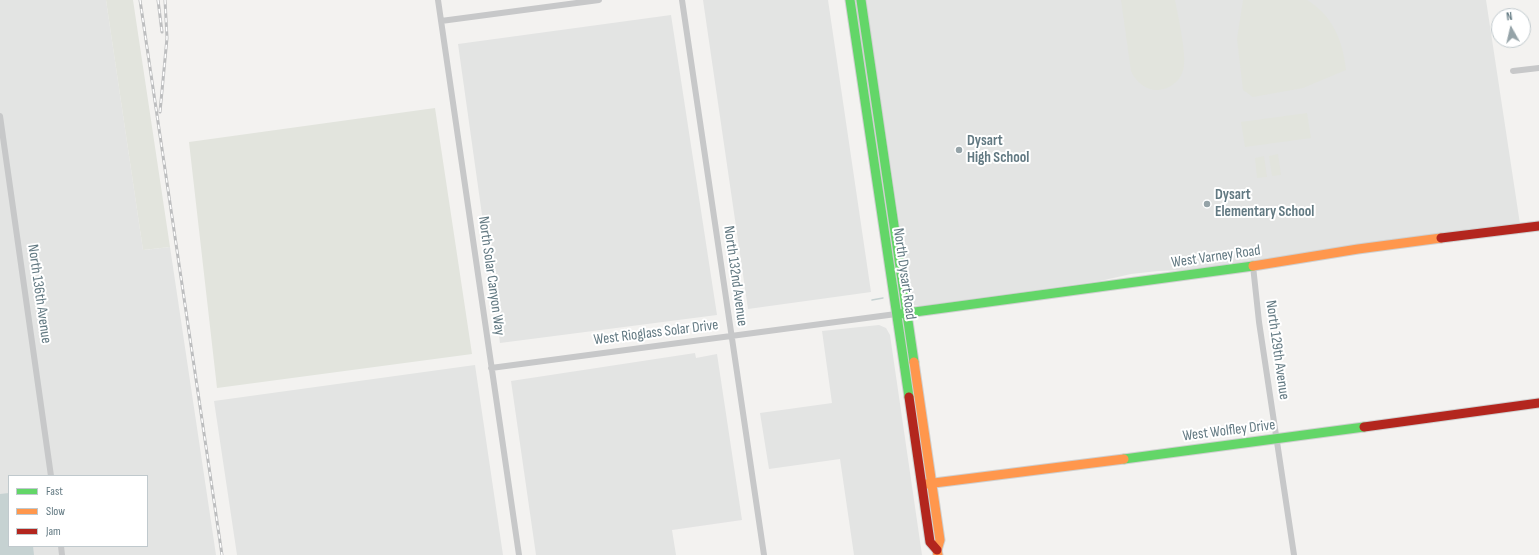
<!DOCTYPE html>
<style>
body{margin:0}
#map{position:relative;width:1539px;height:555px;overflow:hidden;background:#f3f2f0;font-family:"Sofia Sans Condensed",sans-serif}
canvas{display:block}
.legend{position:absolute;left:8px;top:475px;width:140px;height:72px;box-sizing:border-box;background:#fff;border:1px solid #c0c9cd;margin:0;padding:5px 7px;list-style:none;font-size:12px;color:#627982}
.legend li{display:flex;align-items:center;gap:8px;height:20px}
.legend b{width:20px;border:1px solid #c0c9cd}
.north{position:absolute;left:1491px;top:8px;width:40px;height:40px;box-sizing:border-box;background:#fff;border:1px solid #c0c9cd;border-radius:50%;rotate:352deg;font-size:11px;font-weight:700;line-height:16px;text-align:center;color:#627982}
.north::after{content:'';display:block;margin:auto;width:14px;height:18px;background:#95a3a8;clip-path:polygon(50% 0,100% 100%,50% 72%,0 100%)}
</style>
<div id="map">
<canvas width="1539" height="555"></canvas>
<ul class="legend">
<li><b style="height:5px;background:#63d668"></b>Fast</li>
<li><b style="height:5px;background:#ff974d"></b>Slow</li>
<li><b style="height:5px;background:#b3261e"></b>Jam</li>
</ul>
<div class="north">N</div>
</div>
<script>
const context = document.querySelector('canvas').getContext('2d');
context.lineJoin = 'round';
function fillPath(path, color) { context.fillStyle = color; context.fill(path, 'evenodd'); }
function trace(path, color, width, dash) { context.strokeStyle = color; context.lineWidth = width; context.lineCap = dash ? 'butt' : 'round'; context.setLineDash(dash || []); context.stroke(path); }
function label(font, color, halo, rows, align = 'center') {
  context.font = font + ' "Sofia Sans Condensed",sans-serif'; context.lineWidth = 4; context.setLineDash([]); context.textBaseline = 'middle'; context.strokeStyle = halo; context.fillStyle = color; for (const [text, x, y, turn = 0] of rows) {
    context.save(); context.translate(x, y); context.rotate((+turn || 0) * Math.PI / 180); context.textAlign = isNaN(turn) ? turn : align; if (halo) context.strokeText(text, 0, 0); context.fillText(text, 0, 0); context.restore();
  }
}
const built = new Path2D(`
 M0 0H106L143 250 170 247 216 555H0ZM9 476H147V546H9Z
 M703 0H828L871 292 748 309Z
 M866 0H1486L1520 224 1265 260 1185 270 1158 271 1131 274 1100 281 919 306 914 305 911 301Z
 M671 15 717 315 500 343 458 44Z
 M879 325 886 328 890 335 922 555H854L840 459 769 469 760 413 832 403 822 331Z
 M695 353 696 358 717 354 742 520 672 530 676 555H536L511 381Z
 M475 365 503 555H237L214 401Z`);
const green = new Path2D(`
 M106 0H133L170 247 143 250Z
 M1121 0H1175C1178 16 1186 51 1184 65 1183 80 1169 91 1154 90 1143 88 1135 80 1131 71Z
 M1243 0H1307C1333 16 1343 41 1346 70L1303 88 1253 97 1243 90 1237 39Z
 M435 108 472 354 217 388 189 142Z
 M1307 113 1311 138 1245 147 1241 122Z
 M1278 154 1281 175 1272 176 1269 156Z
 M1264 156 1267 177 1257 178 1255 158Z`);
const water = new Path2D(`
 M9 493V546H33L34 555H0V494Z`);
const stream = new Path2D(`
 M872 300 883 298`);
const street = new Path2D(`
 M438 0 519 555
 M682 0 764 555
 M441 21 599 0
 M1513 71 1539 68
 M0 116 51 476
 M1253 266 1259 322 1294 555
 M491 368 896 314
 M61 546 62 555`);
const fast = new Path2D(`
 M850 0 909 397
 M861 0 914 362
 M900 314 1253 266
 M1124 459 1364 427`);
const slow = new Path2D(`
 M1253 266 1358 249 1441 238
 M914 362 940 540 937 550 938 555
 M926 484 1124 459`);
const jam = new Path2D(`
 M1441 238 1539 226
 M909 397 930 542 937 550
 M1364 427 1539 403`);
const rail = new Path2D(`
 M140 0 222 555
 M158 0 162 32
 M160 112 167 38 165 0`);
const markers = [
 [959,150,4,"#95a3a8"],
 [1207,204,4,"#95a3a8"]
];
const poiNames = [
 ["Dysart",967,141],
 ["High School",967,158],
 ["Dysart",1215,195],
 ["Elementary School",1215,212]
];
const streetNames = [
 ["West Varney Road",1216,257,-8],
 ["North Dysart Road",904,274,82],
 ["North Solar Canyon Way",491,276,82],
 ["North 132nd Avenue",735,276,82],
 ["North 136th Avenue",39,294,82],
 ["West Rioglass Solar Drive",656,333,-7],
 ["North 129th Avenue",1277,350,82],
 ["West Wolfley Drive",1229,431,-7]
];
fillPath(built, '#e3e4e3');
fillPath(green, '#e2e4dd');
fillPath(water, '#c6d2d2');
trace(stream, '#c6d2d2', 1.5);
trace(fast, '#cfd0d0', 11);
trace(slow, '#cfd0d0', 11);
trace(jam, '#cfd0d0', 11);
trace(street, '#c7c8c9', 6);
trace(fast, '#63d668', 9);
trace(slow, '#ff974d', 9);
trace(jam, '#b3261e', 9);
trace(rail, '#bdbebf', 3);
trace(rail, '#fff', 1.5, [4.5]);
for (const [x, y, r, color] of markers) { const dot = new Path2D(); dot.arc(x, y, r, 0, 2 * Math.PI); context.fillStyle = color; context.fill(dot); trace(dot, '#fff', 1.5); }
label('bold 15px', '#627982', '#fff', poiNames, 'left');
label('15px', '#627982', '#fff', streetNames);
</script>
